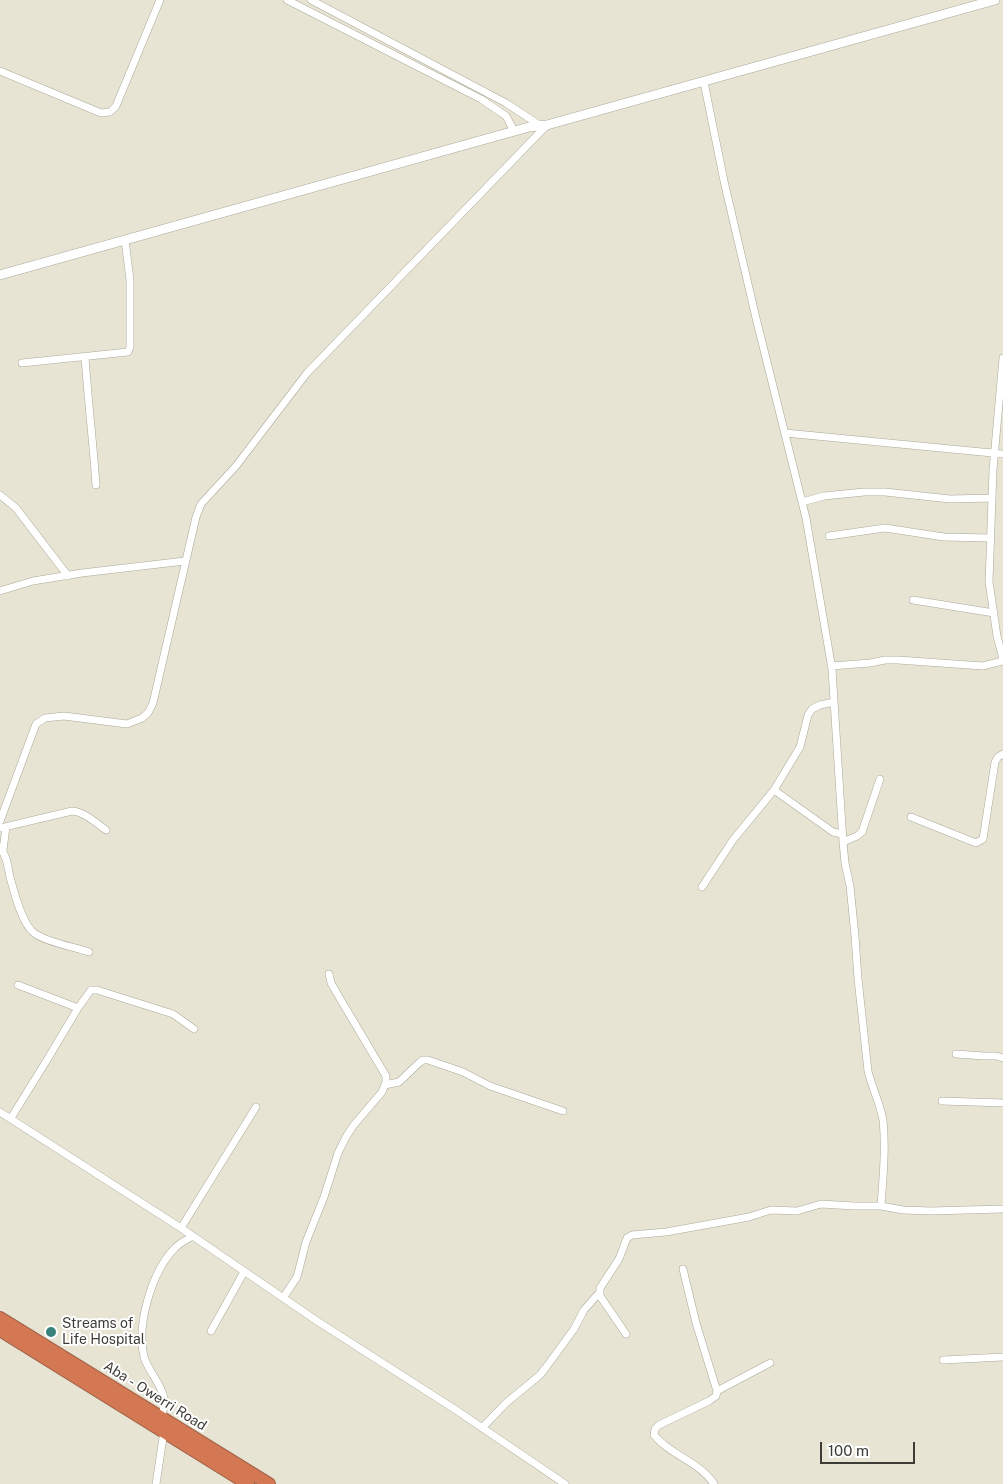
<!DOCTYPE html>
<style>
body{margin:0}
#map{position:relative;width:1003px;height:1484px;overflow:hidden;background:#e7e4d4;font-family:"Public Sans",sans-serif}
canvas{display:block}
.scale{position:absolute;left:820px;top:1442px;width:95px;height:22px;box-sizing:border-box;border:2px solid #3e3c36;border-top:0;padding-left:6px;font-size:15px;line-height:18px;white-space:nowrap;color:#3e3c36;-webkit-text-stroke:4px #fff;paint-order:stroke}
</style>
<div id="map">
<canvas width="1003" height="1484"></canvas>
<div class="scale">100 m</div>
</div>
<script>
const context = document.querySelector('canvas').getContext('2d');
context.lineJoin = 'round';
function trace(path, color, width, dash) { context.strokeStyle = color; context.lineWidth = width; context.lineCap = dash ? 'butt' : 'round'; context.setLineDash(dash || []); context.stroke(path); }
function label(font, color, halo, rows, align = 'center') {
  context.font = font + ' "Public Sans",sans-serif'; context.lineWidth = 4; context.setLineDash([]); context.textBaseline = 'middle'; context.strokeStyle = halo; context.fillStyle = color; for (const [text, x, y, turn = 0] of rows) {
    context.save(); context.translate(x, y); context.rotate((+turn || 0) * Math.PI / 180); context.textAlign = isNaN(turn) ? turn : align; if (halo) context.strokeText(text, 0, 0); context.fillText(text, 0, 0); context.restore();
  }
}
const street = new Path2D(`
 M287 0 481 99 506 116 514 131
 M311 0 506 103 541 126
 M0 71 101 113 110 112 116 106 160 0
 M704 82 724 181 756 318 806 518 832 669 843 842 845 863 850 886 855 936 858 979 868 1071C872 1088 880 1103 883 1120 886 1148 883 1177 881 1206
 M85 357C88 400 93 442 96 485
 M1003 358 993 470 989 582 997 636 1003 659
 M22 363 128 352 130 347V280L125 240
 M785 433 1003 454
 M0 495 16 508 68 576
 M802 502 824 496 864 492H885L950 499 992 498
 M829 536 885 528 944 537 990 538
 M0 591 33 581 82 573 185 561
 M913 600 994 613
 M831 666 870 663 885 660H898L983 666 1003 661
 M774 790 833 832 842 834
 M911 817 976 843 983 839 995 762 998 757 1003 754
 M0 821 36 724 45 718 64 716 127 724 142 718 148 713 153 703 196 517 201 504 236 466 307 373 547 125
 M0 828 72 811C85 812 96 823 106 830
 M843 842 857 836 862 832 880 779
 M0 848C7 855 8 868 10 877 14 892 22 924 34 933 46 942 74 947 89 952
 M3 850 6 827
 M702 887 733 840 774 790 800 747 808 715 812 709 820 705 834 702
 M18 985 78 1008
 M956 1054 984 1056H996L1003 1058
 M385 1085 399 1082 420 1062 423 1060H428L463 1072 490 1086 563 1111
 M942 1101 1003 1103
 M0 1112 181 1228 317 1321 456 1410 565 1484
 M11 1118 47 1060 78 1008 91 990H97L173 1014 194 1029
 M181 1228 256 1107
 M683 1269 696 1323 717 1391 716 1396 709 1401 659 1425 655 1429 654 1435C670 1455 700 1462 714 1484
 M283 1298 297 1277 306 1242 324 1197 338 1153 346 1137 353 1126 382 1092 386 1082V1076L342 1002 331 983 329 974
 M211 1331 244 1272
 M626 1334 600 1296V1288L619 1259 627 1238 632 1235 666 1232 749 1217 771 1210 797 1211 821 1204 854 1206H881L903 1210 931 1211 1003 1209
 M943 1360 1003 1357
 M717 1391 770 1363
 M162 1417C163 1411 165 1404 164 1398 161 1383 148 1371 144 1357 136 1325 152 1272 174 1249 179 1243 186 1240 193 1236
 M482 1428 506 1403 540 1375 547 1366 574 1329 584 1310 599 1293
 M156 1484 164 1431`);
const secondary = new Path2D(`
 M0 275 529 127 547 125 995 0`);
const highway = new Path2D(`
 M0 1318 269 1484
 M0 1330 248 1484`);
const markers = [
 [51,1332,6,"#3a827d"]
];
const poiNames = [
 ["Streams of",62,1324],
 ["Life Hospital",62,1340]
];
const streetNames = [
 ["Aba - Owerri Road",155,1396,32]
];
trace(street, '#aba899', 8);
trace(secondary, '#aba899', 10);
trace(highway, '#a06349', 14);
trace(street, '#fff', 7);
trace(secondary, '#fff', 9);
trace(highway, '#d47853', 12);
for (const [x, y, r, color] of markers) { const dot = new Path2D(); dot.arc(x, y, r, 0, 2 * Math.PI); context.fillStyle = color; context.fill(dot); trace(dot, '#fff', 2); }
label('14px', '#3e3c36', '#fff', poiNames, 'left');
label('14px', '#3e3c36', '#fff', streetNames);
</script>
